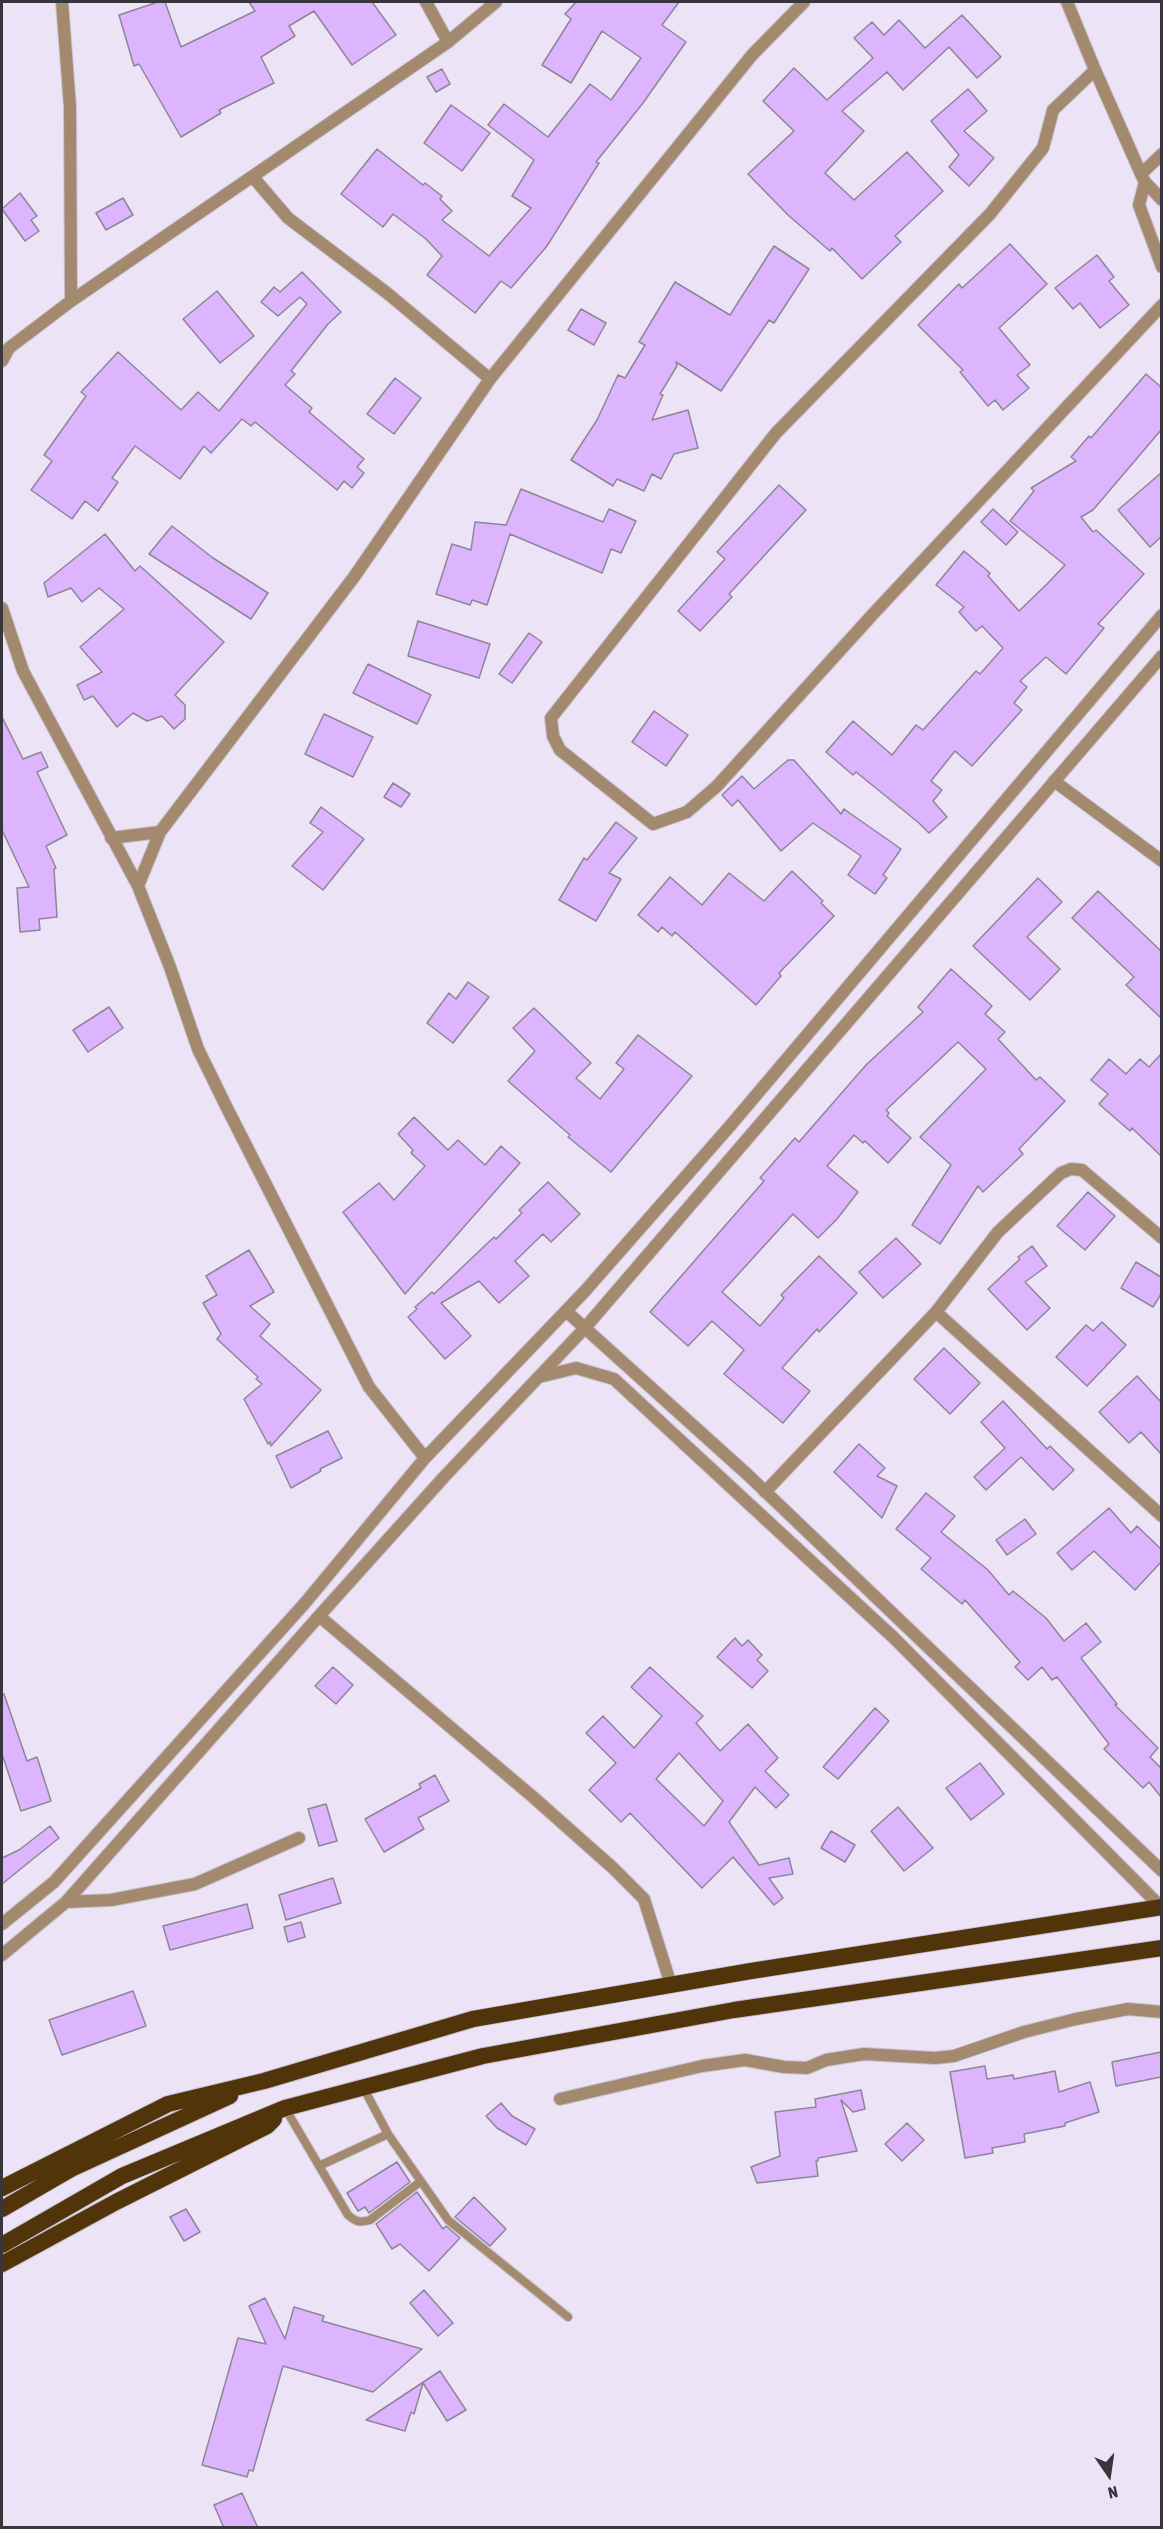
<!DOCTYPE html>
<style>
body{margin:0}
#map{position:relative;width:1163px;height:2529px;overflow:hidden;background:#ede3f7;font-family:"Asap Condensed",sans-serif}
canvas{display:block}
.frame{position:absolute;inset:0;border:3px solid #39353d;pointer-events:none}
.north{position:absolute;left:1079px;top:2445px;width:60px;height:60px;-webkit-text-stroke:4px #ede3f7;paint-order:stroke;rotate:167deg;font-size:16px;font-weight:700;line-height:24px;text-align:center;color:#39353d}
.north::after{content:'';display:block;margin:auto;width:21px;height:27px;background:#39353d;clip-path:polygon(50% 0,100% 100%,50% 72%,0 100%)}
</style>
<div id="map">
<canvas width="1163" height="2529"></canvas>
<div class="frame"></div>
<div class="north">N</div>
</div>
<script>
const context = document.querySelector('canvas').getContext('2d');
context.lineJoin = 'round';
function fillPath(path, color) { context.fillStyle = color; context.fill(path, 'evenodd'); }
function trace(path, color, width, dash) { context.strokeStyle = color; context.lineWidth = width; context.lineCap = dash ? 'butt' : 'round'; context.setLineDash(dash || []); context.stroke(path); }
const building = new Path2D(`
 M158 2H165L181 47 255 11 249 2H372L396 35 352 65 314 11 289 26 295 36 261 57 274 83 219 110 221 113 181 137 139 64 134 66 119 15Z
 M576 2H679L662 25 686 42 643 103 596 162 599 163 547 246 511 288 501 281 475 313 427 275 442 256 426 239 393 214 383 227 341 194 377 149 423 185 425 183 442 196 440 199 452 211 442 220 489 256 531 208 512 196 534 160 488 125 504 104 548 137 590 84 611 100 641 58 602 31 571 83 542 65 571 19 565 14Z
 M962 15 1001 57 977 78 949 47 903 90 887 72 842 111 864 131 825 173 854 200 907 152 943 191 895 236 901 242 862 279 832 248 830 251 789 216 748 174 794 131 763 101 794 68 827 100 873 58 854 38 872 22 884 35 899 20 925 48Z
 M442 69 450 84 436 92 427 77Z
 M968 89 987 111 964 131 994 158 969 186 949 167 959 155 931 121Z
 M451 105 490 133 462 171 424 143Z
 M20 193 37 216 31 220 39 231 25 241 2 209Z
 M123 198 133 215 106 230 96 213Z
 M1010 244 1047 284 999 328 1030 365 1017 375 1029 388 1003 410 995 400 988 406 960 372 963 370 918 325 959 284 962 288Z
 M774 246 809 269 774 323 769 320 721 391 676 362 677 366 660 394 663 395 652 420 688 410 698 448 674 454 661 479 652 474 644 491 617 479 613 486 571 460 597 420 618 375 625 378 645 345 639 342 675 282 730 315Z
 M1097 255 1114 277 1109 281 1129 305 1100 328 1080 303 1073 309 1055 288Z
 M302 272 341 312 328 324 291 371 295 374 285 385 312 408 309 412 364 459 357 467 364 473 352 488 344 481 337 490 255 422 251 426 242 419 211 453 204 446 180 479 135 446 112 478 118 482 98 511 85 501 72 519 31 490 52 461 44 455 86 396 81 392 118 352 181 410 198 392 219 411 307 304 300 297 278 316 261 302 274 287 280 292Z
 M217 291 254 336 220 363 183 319Z
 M581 309 606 323 594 345 568 330Z
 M1146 374 1161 387V430L1093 510 1081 517 1093 532 1096 530 1144 574 1098 624 1104 628 1066 674 1046 657 1020 681 1027 687 1014 703 1022 710 972 766 955 751 931 781 942 790 933 801 947 817 929 833 919 823 856 772 853 775 826 752 853 721 892 755 916 725 923 730 976 671 980 674 1003 648 982 626 976 631 959 612 964 607 936 585 964 551 990 573 988 576 1019 611 1047 584 1065 565 1010 521 1034 491 1031 488 1076 461 1071 457 1089 436 1091 438Z
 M395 378 421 398 394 434 367 414Z
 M1161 473V537L1150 547 1118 510Z
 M779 485 806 510 729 594 732 597 700 631 678 611 725 559 717 552Z
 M521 489 603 522 609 509 636 521 621 553 611 549 602 573 510 534 487 605 472 600 470 605 436 594 452 544 471 550 475 522 506 525Z
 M993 509 1018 532 1006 545 981 522Z
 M172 526 213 558 268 593 251 619 149 554Z
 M105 534 135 571 140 566 224 642 175 695 185 705V719L174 729 162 716 147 721 133 713 117 727 93 696 84 700 77 685 102 672 80 647 124 609 99 588 82 602 71 588 48 597 44 583Z
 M418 621 490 644 479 678 408 656Z
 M529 633 542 642 512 683 499 674Z
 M368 664 431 695 417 724 353 693Z
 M654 711 688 735 666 766 632 742Z
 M324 714 373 737 353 777 305 754Z
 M2 717 23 759 41 752 48 767 37 772 67 835 46 846 56 868 54 869 57 917 39 919 40 930 20 932 17 888 29 887 2 830Z
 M788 760H794L841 814 844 809 901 849 883 875 887 878 875 894 848 875 861 856 813 823 781 851 738 800 732 806 722 795 742 776 754 789Z
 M393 783 410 794 401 807 384 797Z
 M321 807 364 839 323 890 292 866 323 832 310 823Z
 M616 822 637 838 609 873 621 879 596 921 559 900 584 858 587 860Z
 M792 871 823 901 821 903 834 916 779 973 781 976 756 1005 675 932 672 936 662 927 658 932 638 915 670 877 702 905 729 873 764 901Z
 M1038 878 1062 902 1027 937 1060 969 1030 1000 973 946Z
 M1098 891 1161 951V1018L1126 985 1134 977 1072 918Z
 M951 969 992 1006 985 1014 1005 1032 998 1039 1036 1080 1040 1077 1065 1101 1019 1149 1023 1154 983 1192 978 1186 940 1244 912 1225 951 1165 920 1137 986 1069 958 1042 886 1110 889 1113 887 1116 911 1138 888 1163 865 1141 863 1143 854 1135 827 1166 858 1192 837 1219 818 1238 793 1214 722 1292 760 1326 784 1298 781 1295 819 1256 857 1293 819 1332 817 1329 782 1368 810 1391 783 1423 724 1374 744 1350 712 1321 688 1346 650 1312 764 1181 760 1178 795 1138 799 1142 866 1065 923 1012 918 1007Z
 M468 982 489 997 453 1043 427 1023 449 993 456 999Z
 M109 1007 123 1028 88 1052 73 1030Z
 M534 1008 591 1063 576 1078 600 1099 624 1069 616 1063 638 1035 692 1076 611 1172 568 1137 570 1135 508 1081 535 1051 513 1028Z
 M1161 1054V1156L1132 1128 1130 1131 1099 1104 1108 1094 1091 1080 1109 1059 1126 1074 1140 1059 1149 1067Z
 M414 1117 448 1150 458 1140 485 1165 501 1146 520 1163 405 1294 343 1212 379 1183 394 1200 425 1166 411 1153 413 1150 398 1134Z
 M548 1182 580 1214 551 1242 543 1234 515 1261 529 1276 499 1303 479 1281 441 1303 471 1336 445 1359 408 1317 417 1309 415 1307 432 1292 434 1294 494 1237 496 1239 522 1213 519 1210Z
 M1088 1192 1115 1216 1085 1250 1057 1226Z
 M896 1238 921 1264 883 1298 859 1272Z
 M1032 1246 1047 1266 1025 1282 1050 1308 1027 1330 988 1289 1020 1259 1018 1257Z
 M249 1250 274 1292 250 1306 270 1324 260 1336 321 1390 271 1446 270 1442 268 1444 244 1399 262 1384 256 1379 258 1377 217 1339 221 1334 203 1303 217 1295 206 1276Z
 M1136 1262 1161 1277V1294L1153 1307 1121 1288Z
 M1102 1322 1126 1345 1087 1386 1056 1357 1086 1325 1093 1331Z
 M944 1348 980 1383 950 1414 914 1379Z
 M1137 1376 1161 1402V1454L1141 1432 1129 1443 1099 1412Z
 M1003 1401 1047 1449 1050 1446 1074 1470 1053 1490 1021 1457 986 1490 974 1477 1005 1448 981 1422Z
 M328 1431 342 1458 320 1469 321 1471 291 1488 276 1456Z
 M859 1444 885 1468 877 1476 897 1486 882 1518 834 1472Z
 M926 1493 955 1516 941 1532 988 1570 1009 1595 1013 1591 1046 1618 1064 1641 1086 1623 1101 1642 1081 1658 1117 1704 1115 1705 1158 1748 1150 1757 1161 1768V1797L1149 1782 1143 1788 1104 1749 1109 1744 1057 1677 1052 1680 1042 1667 1028 1680 1015 1667 1020 1662 965 1600 962 1604 921 1569 931 1558 896 1529Z
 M1109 1508 1131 1533 1137 1526 1161 1549V1562L1135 1590 1094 1551 1072 1570 1057 1553Z
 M1025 1519 1036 1534 1007 1555 996 1540Z
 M735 1638 742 1646 748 1640 762 1655 757 1660 768 1671 752 1688 717 1657Z
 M333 1667 353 1685 336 1704 315 1686Z
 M650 1667 703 1716 696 1723 720 1751 748 1724 778 1758 765 1771 789 1795 776 1808 755 1787 729 1822 759 1865 789 1858 793 1874 769 1878 783 1898 774 1905 733 1857 702 1888 630 1813 621 1822 589 1790 616 1763 586 1733 603 1716 634 1748 662 1716 631 1687ZM679 1753 723 1801 704 1826 656 1779Z
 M2 1694H4L27 1761 37 1757 51 1801 21 1811 2 1754Z
 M875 1708 889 1721 838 1779 823 1767Z
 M980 1763 1004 1794 971 1820 946 1788Z
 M435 1775 449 1801 418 1818 424 1829 384 1852 365 1819 421 1788 419 1784Z
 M326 1804 337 1841 319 1846 308 1809Z
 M898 1807 933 1848 904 1871 871 1831Z
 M50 1826 59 1838 2 1884V1858L19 1850Z
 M831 1831 855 1845 845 1862 821 1848Z
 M333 1878 341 1903 286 1920 279 1895Z
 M247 1904 253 1928 170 1950 163 1926Z
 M301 1922 305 1937 288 1942 284 1927Z
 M133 1991 146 2026 62 2055 49 2020Z
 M1161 2052V2077L1116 2086 1112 2062Z
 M985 2066 987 2079 1013 2075 1014 2079 1055 2071 1059 2092 1090 2082 1099 2112 1065 2123V2126L1024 2134 1025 2142 992 2148 993 2153 965 2158 950 2072Z
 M861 2090 865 2109 853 2112 841 2100 857 2151 818 2158V2161H816L818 2176 757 2183 751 2167 780 2156 775 2112 816 2107 815 2099Z
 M501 2103 512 2116 535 2129 526 2145 497 2128 486 2116Z
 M907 2123 924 2140 902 2161 885 2144Z
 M397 2162 410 2182 369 2213 365 2207 358 2211 347 2193Z
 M417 2192 443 2229 446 2226 460 2238 429 2271 400 2244 392 2249 376 2224Z
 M474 2197 506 2229 490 2246 455 2217Z
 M186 2209 200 2232 184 2241 170 2217Z
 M424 2290 453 2323 438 2336 410 2303Z
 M265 2298 285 2339 294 2307 324 2316 322 2321 422 2349 373 2392 283 2366 253 2471 249 2470 247 2477 202 2465 238 2338 266 2344 249 2306Z
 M440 2371 466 2410 447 2421 423 2383 414 2414 411 2412 405 2431 366 2420Z
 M242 2493 258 2528H224L214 2505Z`);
const service = new Path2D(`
 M363 2087 388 2134 448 2220 568 2317
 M285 2108 348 2215C356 2222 360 2223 370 2220L420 2182
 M319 2166 388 2134`);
const minor = new Path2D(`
 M62 2 70 107 71 301
 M426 2 448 42
 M1067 2 1095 70 1141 174 1145 182 1162 200
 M1095 70 1053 110 1043 148 990 214 776 433 551 718 553 736 560 750 653 824 687 812 717 786 874 613 1162 305
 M1141 174 1162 154
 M253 177 288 218 387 293 490 379
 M1145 182 1139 205 1162 267
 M2 361 9 348 71 301 448 42 496 2
 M2 608 23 671 138 886 170 967 198 1049 228 1110 369 1387 425 1458
 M1054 781 1162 861
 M111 838 160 832
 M138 886 160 832 354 577 490 379 752 55 804 2
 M566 1311 748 1475 1162 1871
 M936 1312 1162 1516
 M543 1376 576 1368 614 1379 894 1638 1162 1908
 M765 1492 936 1312 998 1232 1061 1173 1071 1169 1082 1170 1162 1238
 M319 1616 533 1797 613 1868 644 1899 671 1985
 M66 1902 111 1900 195 1884 299 1838
 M2 1924 54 1882 305 1603 425 1458 585 1291 730 1126 1162 615
 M2 1955 66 1902 319 1616 444 1477 584 1329 1162 656
 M560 2099 702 2066 745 2060 784 2067 807 2068 826 2060 864 2054 935 2058 954 2056 1024 2032 1076 2019 1128 2009 1162 2012`);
const trunk = new Path2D(`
 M2 2188 168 2104 264 2081 473 2019 751 1971 1162 1907
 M2 2209 71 2169 230 2096
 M2 2245 122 2176 285 2108 483 2056 734 2010 1162 1948
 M2 2264 116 2202 267 2126 274 2119`);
fillPath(building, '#ddb4fe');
trace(building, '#8e8597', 1.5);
trace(service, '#c9c0d2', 10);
trace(minor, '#c9c0d2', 14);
trace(trunk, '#c9c0d2', 18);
trace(service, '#a38a6f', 8);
trace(minor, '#a38a6f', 12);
trace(trunk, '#52340b', 16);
</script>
